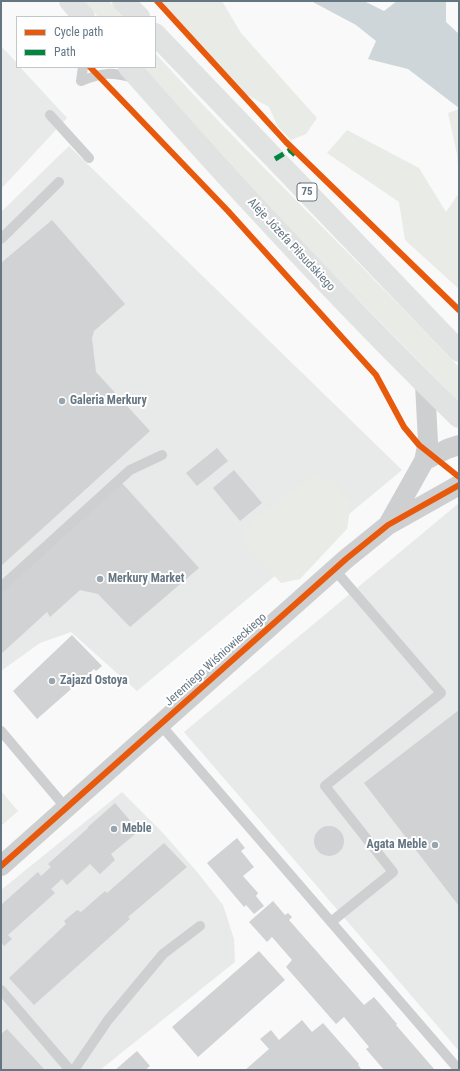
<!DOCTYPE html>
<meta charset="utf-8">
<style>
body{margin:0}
#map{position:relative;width:460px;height:1071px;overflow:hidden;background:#f9f9f9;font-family:"Roboto Condensed",sans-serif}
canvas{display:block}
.frame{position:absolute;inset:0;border:2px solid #657683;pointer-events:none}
.legend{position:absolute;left:16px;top:16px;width:140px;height:52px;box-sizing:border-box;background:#fff;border:1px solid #c1c8cd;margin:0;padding:5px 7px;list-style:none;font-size:12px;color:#657683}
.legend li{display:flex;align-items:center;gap:8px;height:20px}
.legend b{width:20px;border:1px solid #c1c8cd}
</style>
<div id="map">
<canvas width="460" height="1071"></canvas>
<div class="frame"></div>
<ul class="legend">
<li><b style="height:5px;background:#e8590c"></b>Cycle path</li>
<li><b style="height:5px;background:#00873e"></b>Path</li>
</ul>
</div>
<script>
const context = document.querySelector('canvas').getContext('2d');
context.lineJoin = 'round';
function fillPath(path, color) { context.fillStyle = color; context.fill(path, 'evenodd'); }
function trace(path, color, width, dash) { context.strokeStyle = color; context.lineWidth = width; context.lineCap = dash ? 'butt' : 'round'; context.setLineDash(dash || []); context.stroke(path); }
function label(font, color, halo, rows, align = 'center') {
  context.font = font + ' "Roboto Condensed",sans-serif'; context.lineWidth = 4; context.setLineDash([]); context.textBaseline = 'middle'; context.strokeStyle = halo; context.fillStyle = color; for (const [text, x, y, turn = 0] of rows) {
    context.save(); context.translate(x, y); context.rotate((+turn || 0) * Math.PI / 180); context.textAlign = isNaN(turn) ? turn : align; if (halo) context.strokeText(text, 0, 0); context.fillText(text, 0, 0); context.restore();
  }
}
const built = new Path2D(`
 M1 46 17 63V67H20L67 118 1 189Z
 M69 146 402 470 137 691 71 632 40 643 1 671V212Z
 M459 503V1051L184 732Z
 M122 792 163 833 198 873 223 905 234 939 235 962 100 1070H1V890Z`);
const green = new Path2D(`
 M84 1H109L123 17H98Z
 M157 1H222L241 33 317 118 306 134 291 140 278 127 269 107 242 92 196 40Z
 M155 53C253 161 359 261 459 367V402L315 256 142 67H155Z
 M459 109V179L457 154 448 113Z
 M347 130 419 168 446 212 459 193V289L405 240 399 202 327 153Z
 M313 475 334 481 351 503 347 529 300 579 281 583 252 553 242 536 253 520Z
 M1 791 18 811 1 826Z`);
const water = new Path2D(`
 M311 1H364L384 11 397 1H446V22L459 34V108L408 69 368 59 376 41 356 25Z`);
const building = new Path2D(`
 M52 220 125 304 94 331 92 338 96 372 150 431 1 566V263Z
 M217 448 228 461 197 486 186 473Z
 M234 470 262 503 240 521 213 488Z
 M122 483 199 568 130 627 98 594 80 590 50 617 47 612 1 654V590Z
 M72 635 102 666 96 671 94 669 37 719 13 691Z
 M459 710V906L364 783Z
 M115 803 139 831 111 854 115 860 100 874 90 864 67 885 62 879 51 889 55 893 8 935 12 939 4 946 1 942V905L38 872 41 876 51 867 48 864 88 828V827Z
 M314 841a15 15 0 1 1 30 0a15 15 0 1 1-30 0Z
 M237 838 245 848 241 851 254 867 243 876 258 893 256 896 264 906 254 914 246 905 244 907 207 863Z
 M164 843 187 867 128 917 130 919 34 1005 9 978 66 924 64 921 77 910 81 912 105 891 107 893Z
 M273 901 285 915 288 913 292 917 289 920 364 1005 374 997 397 1024 396 1025 435 1070H384L366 1049 369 1047 344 1017 336 1024 286 967 292 960 272 937 267 942 249 922Z
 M259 951 285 980 198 1057 172 1027Z
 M302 1020 312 1032 323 1023 359 1064 358 1065 362 1070H245L269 1049 260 1039 271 1030 279 1040Z
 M7 1029 45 1070H1V1034Z
 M137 1051 150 1066 145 1070H115Z`);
const service = new Path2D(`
 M83 67 81 81C104 72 111 72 134 78
 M50 115 89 158
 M1 239 59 182
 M1 587 130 470 162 455
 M160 724 459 1070
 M1 731 66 808
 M331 922 393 872 325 786 441 693 334 569
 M1 990 70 1070
 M74 1070 108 1020 163 954 200 926`);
const minor = new Path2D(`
 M424 461 447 449 459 445
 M388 525 424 461 428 442 425 384
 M1 866 346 559 388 525 459 485`);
const primary = new Path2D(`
 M70 1 84 17
 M123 1 139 17
 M155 34 459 351
 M129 67C235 187 344 305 459 417`);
const quiet = new Path2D(`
 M275 159 290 150 295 155`);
const cycleway = new Path2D(`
 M157 1 286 142 459 310
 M90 67 228 211 376 375 404 427 419 445 459 477
 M1 866 346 559 388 525 459 485`);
const markers = [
 [62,401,4,"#99a4ac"],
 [100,579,4,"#99a4ac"],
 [52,681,4,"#99a4ac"],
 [114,829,4,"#99a4ac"],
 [435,845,4,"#99a4ac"]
];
const shields = [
 [307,192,20]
];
const shieldNames = [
 ["75",307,192]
];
const streetNames = [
 ["Aleje Józefa Piłsudskiego",291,245,47],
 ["Jeremiego Wiśniowieckiego",216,660,-42]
];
const poiNames = [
 ["Galeria Merkury",70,401],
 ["Merkury Market",108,579],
 ["Zajazd Ostoya",60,681],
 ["Meble",122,829],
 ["Agata Meble",427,845,"right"]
];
fillPath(built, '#e8e9e9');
fillPath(green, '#e8ebe6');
fillPath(water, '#ced6d9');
fillPath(building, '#d0d2d3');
trace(service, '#cecfd0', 10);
trace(minor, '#cecfd0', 20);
trace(primary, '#e1e2e2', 22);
trace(quiet, '#00873e', 5, [10, 5]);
trace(cycleway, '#e8590c', 6);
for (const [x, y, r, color] of markers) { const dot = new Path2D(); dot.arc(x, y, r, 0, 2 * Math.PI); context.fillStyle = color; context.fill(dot); trace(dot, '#fff', 1.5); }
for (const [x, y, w] of shields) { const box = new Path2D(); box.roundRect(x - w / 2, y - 9, w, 18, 3); context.fillStyle = '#fff'; context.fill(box); trace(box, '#657683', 1); }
label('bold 11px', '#657683', null, shieldNames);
label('12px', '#657683', '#fff', streetNames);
label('bold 12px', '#657683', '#fff', poiNames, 'left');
</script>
